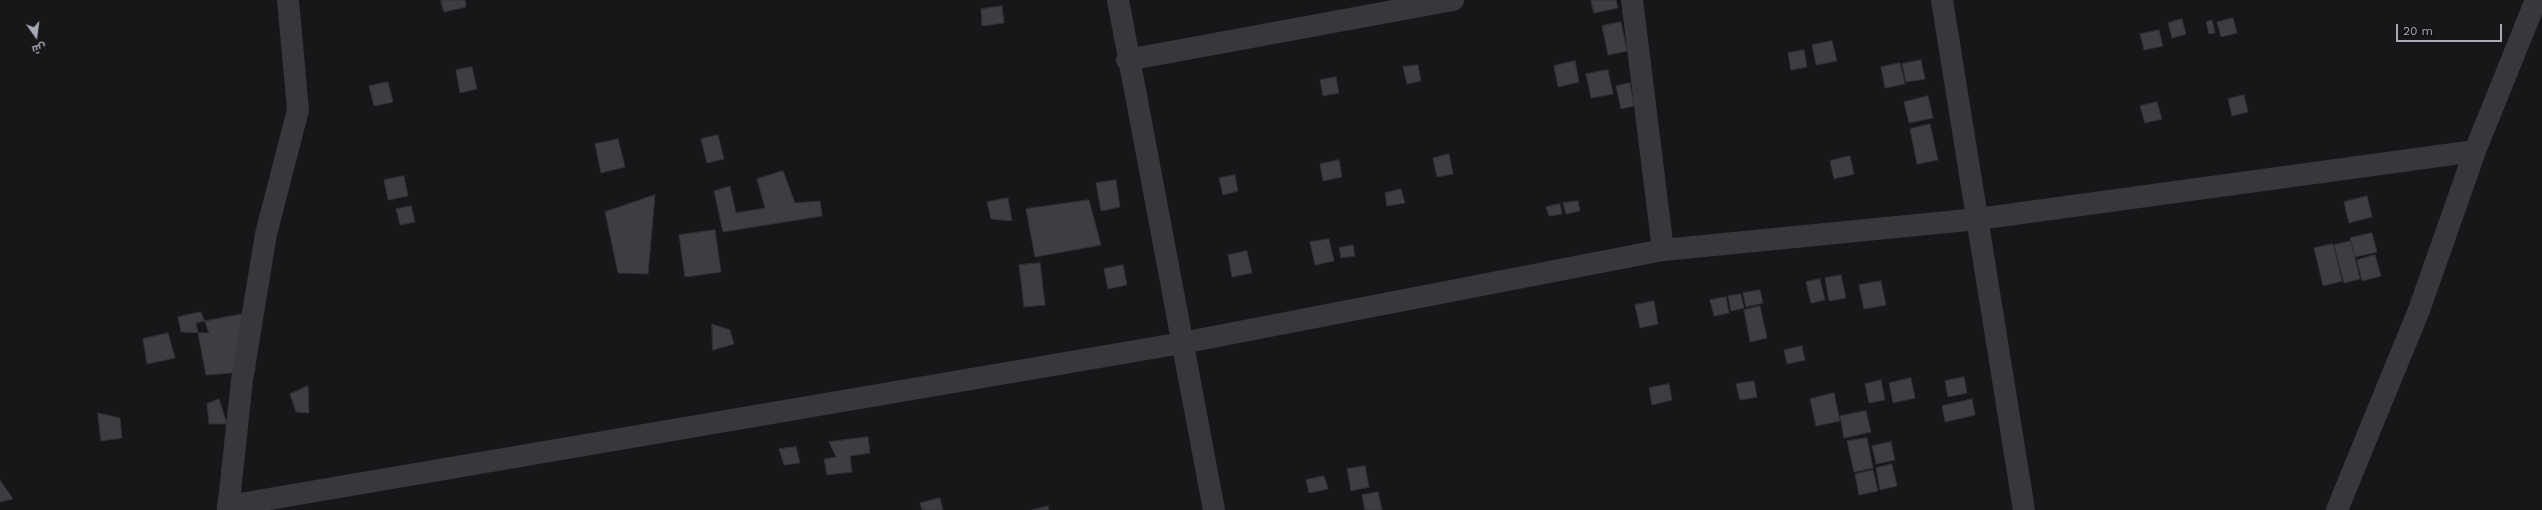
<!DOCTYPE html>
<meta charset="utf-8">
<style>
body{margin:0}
#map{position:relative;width:2542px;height:510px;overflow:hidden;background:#171618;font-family:"Work Sans",Cairo,sans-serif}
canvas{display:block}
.north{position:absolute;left:16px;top:16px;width:40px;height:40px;-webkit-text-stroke:3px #121113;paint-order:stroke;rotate:166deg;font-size:11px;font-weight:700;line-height:16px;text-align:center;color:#a9aab8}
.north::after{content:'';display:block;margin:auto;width:14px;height:18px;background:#a9aab8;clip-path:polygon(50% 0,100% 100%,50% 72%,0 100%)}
.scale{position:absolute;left:2396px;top:24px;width:106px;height:18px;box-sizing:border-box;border:2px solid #a9aab8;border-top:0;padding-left:5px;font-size:12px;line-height:14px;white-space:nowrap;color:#a9aab8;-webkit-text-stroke:3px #121113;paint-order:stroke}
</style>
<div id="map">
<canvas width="2542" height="510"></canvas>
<div class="north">ش</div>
<div class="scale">20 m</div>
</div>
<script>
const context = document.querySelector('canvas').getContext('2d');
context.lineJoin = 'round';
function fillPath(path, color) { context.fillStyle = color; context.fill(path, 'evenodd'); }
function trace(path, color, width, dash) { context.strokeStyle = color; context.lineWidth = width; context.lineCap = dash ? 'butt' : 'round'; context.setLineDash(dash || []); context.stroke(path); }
const building = new Path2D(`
 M441 0H465L466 7 444 12Z
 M1591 0H1616L1618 8 1594 13Z
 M1002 6 1004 23 982 26 981 9Z
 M2233 18 2237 33 2221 37 2217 22Z
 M2182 19 2186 34 2172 38 2168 23Z
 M2212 20 2215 33 2209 34 2206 22Z
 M1621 22 1627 51 1608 55 1602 26Z
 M2159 30 2163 46 2144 50 2140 34Z
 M1832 41 1837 61 1816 65 1812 45Z
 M1804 50 1807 67 1791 70 1788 53Z
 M1921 60 1925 79 1906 82 1902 64Z
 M1575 61 1579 82 1558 87 1554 66Z
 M1900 63 1905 84 1885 88 1881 67Z
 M1418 65 1421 81 1407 84 1403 67Z
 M472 67 477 89 460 93 456 70Z
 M1608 70 1613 94 1591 98 1586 74Z
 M1336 77 1339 93 1323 96 1320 80Z
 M388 82 393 102 374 106 369 86Z
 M1630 83 1634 106 1621 109 1616 86Z
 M2244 95 2248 112 2232 116 2228 99Z
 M1928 96 1933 118 1909 123 1904 102Z
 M2157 102 2162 119 2145 123 2140 106Z
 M1930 124 1938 160 1917 164 1910 129Z
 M718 135 724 159 707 163 701 139Z
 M618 139 625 167 601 173 595 144Z
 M1449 154 1453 174 1437 177 1433 158Z
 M1850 156 1854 174 1834 179 1830 161Z
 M1339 160 1342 177 1323 181 1320 164Z
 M783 171 795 203 820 201 822 216 723 232 714 191 730 186 736 213 765 208 757 179Z
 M1235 175 1238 191 1223 195 1219 178Z
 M404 176 408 196 388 200 384 180Z
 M1116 180 1120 207 1101 211 1096 183Z
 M1401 189 1405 203 1387 206 1385 193Z
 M655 195 648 274 618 273 605 212Z
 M2367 196 2372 217 2349 223 2344 202Z
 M1008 198 1012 221 991 219 987 202Z
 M1089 200 1101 245 1035 257 1026 209Z
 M1578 201 1580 211 1566 214 1563 203Z
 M1560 204 1562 214 1549 216 1546 207Z
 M411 206 415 222 400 225 396 209Z
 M715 230 721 272 685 277 679 235Z
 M2372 233 2377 252 2355 257 2350 238Z
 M1329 239 1334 261 1315 265 1310 242Z
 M2351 241 2360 279 2344 283 2334 245Z
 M2333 244 2342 281 2323 286 2314 248Z
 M1353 245 1355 256 1341 258 1339 248Z
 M1247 251 1252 273 1232 277 1228 255Z
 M2375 255 2381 276 2362 281 2357 260Z
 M1040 263 1045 305 1024 307 1019 265Z
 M1123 265 1127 285 1108 289 1104 269Z
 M1841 275 1846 298 1829 301 1825 278Z
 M1820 279 1825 300 1811 303 1806 282Z
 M1881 281 1886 305 1864 309 1859 285Z
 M1760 290 1763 303 1746 307 1743 293Z
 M1741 294 1744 308 1731 311 1728 296Z
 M1726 297 1729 313 1714 316 1710 300Z
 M1654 301 1658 324 1640 328 1635 305Z
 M1760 306 1767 338 1750 342 1744 310Z
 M201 312 209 333 181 332 178 317Z
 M253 312 255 371 206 375 196 323Z
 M712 324 730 330 734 344 713 350Z
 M168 333 175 358 147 364 143 339Z
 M1802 346 1805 360 1787 364 1784 350Z
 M1964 377 1967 393 1948 397 1945 381Z
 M1911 378 1915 398 1893 403 1889 383Z
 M1881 380 1885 400 1869 403 1865 384Z
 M1754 381 1757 397 1740 400 1736 384Z
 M1669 384 1672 400 1652 405 1649 388Z
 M308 386 309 413 296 412 290 394Z
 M1834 393 1840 421 1816 426 1810 399Z
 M219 399 227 424H209L207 404Z
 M1972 399 1975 415 1945 422 1942 406Z
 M1866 411 1871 432 1844 438 1840 416Z
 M98 413 120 418 122 438 101 441Z
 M868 437 870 453 850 456 852 472 827 475 824 459 836 457 829 442Z
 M1867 438 1873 468 1854 472 1847 441Z
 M1891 442 1895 460 1876 464 1872 446Z
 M796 447 800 463 784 465 779 449Z
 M1892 464 1897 486 1880 490 1876 468Z
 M1365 466 1369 487 1351 491 1347 469Z
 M1873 470 1878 491 1859 495 1855 474Z
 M1324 476 1328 489 1309 493 1306 480Z
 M0 480 13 499 0 502Z
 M1378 492 1382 510H1365L1362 495Z
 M940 498 943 510H922L920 503Z
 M1048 506 1049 510H1032Z`);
const minor = new Path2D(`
 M1118 0 1214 510
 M1632 0 1663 250
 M1942 0 2024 510
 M1127 60 1453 0
 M228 506 1182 343 1663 250 1978 219 2475 151
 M228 510 242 380 266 234 298 110 288 0
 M2337 510 2419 310 2475 151 2536 0`);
fillPath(building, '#3e3e42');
trace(building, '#313034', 1);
trace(minor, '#38373d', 22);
</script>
